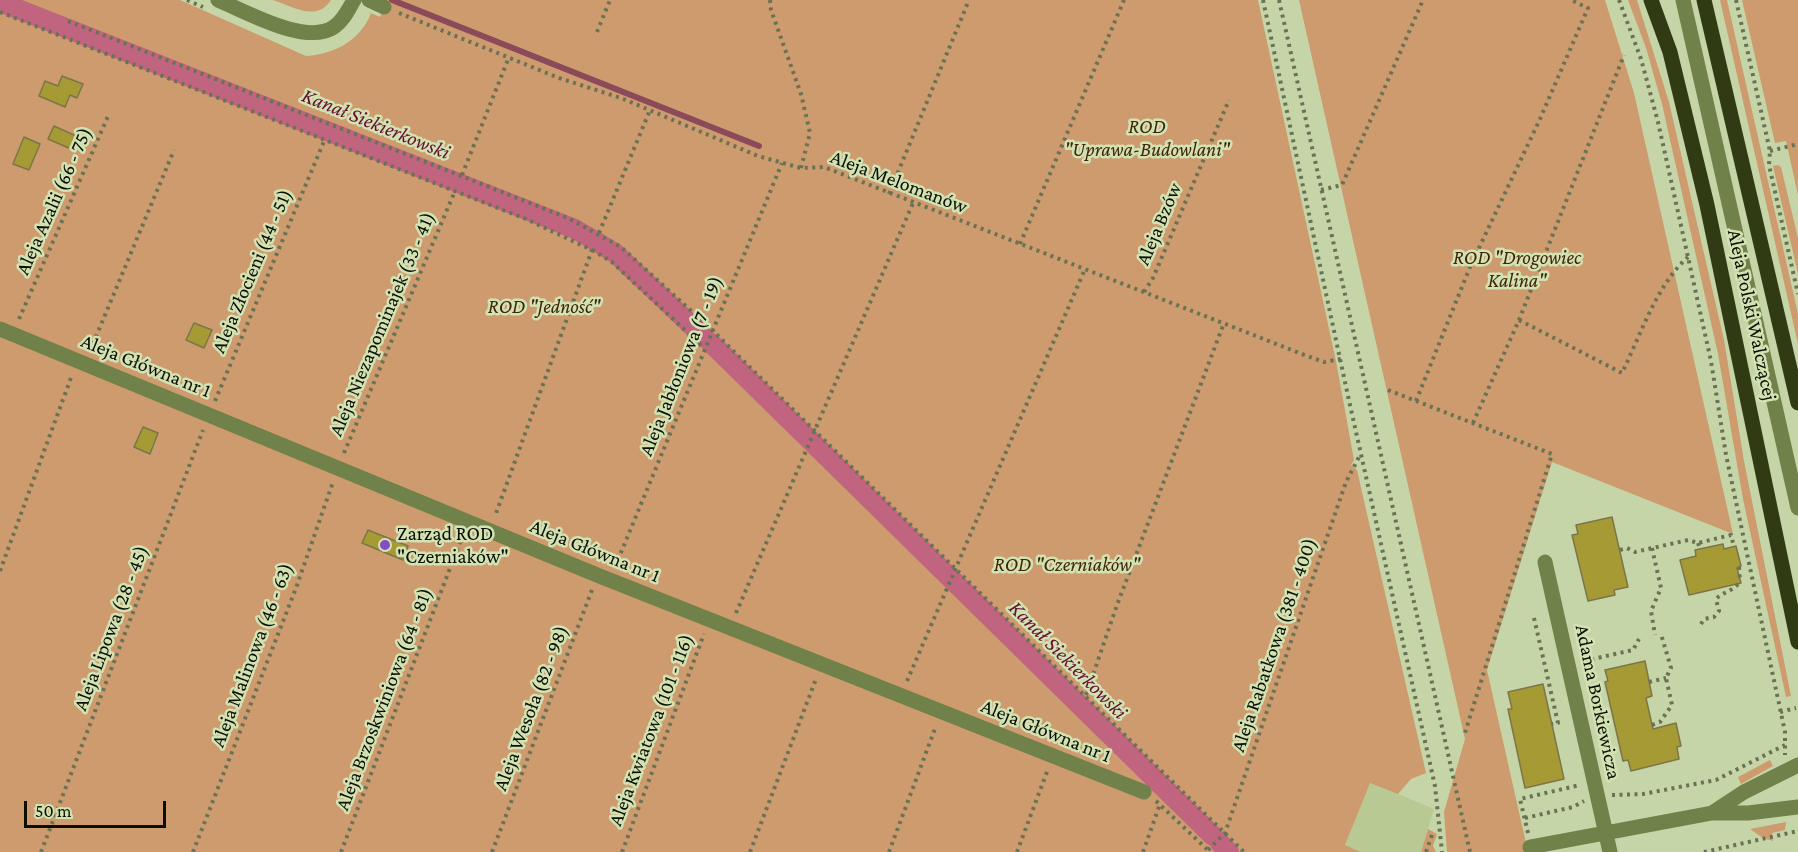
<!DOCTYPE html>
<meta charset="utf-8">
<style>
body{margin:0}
#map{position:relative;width:1798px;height:852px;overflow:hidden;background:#c6d5a7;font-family:"Crimson Pro",serif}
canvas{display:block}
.scale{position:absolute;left:24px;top:801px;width:142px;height:27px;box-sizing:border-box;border:3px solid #0b0f02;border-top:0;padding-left:8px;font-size:18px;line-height:21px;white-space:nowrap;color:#0b0f02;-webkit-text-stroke:4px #d3e2b3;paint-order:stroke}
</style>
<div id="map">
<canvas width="1798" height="852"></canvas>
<div class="scale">50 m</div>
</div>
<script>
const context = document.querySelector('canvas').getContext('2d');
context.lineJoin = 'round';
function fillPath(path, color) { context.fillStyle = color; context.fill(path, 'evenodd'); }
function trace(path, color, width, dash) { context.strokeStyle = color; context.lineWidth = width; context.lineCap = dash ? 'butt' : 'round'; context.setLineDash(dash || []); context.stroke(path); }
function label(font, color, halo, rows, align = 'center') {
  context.font = font + ' "Crimson Pro",serif'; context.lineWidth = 5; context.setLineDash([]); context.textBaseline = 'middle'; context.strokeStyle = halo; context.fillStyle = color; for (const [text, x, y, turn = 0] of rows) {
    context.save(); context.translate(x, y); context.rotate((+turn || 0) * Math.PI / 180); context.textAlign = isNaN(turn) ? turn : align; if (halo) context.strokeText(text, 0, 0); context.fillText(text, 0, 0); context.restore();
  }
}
const built = new Path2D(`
 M1370 782 1434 809 1421 852H1361L1345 845Z`);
const green = new Path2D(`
 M0 0H180L306 56C335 54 361 40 371 13L380 17 387 2 383 0H1258L1336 361 1354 460 1351 465 1357 470 1426 773 1411 779 1398 794 1370 783 1345 845 1361 852H0Z
 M273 0H331C317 22 293 7 273 0Z
 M1299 0H1605L1634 93 1733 534 1552 462 1487 670 1528 852H1447L1444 812 1465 739Z
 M1628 0H1637L1669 102 1724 340 1744 461 1791 696 1786 697 1743 499 1718 354 1662 104 1646 48Z
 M1720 0H1727L1798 314V344Z
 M1742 0H1798V195L1786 141 1775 143Z
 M1778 165 1781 167 1798 238V274L1773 166Z
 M1770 760 1773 766 1741 784 1738 777Z
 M1786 822 1785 830 1772 833 1773 841 1763 838 1750 829Z
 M1428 829 1437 834 1433 846 1436 852H1421Z`);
const stream = new Path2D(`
 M392 0 759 146`);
const canal = new Path2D(`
 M0 2 575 229 615 253 705 338
 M711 343 811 441
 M813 443 1213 836
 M1220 843 1229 852`);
const building = new Path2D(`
 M62 76 83 84 77 98 70 95 65 107 39 96 45 81 58 86Z
 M54 126 76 136 71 149 48 139Z
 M24 137 40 144 29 170 13 164Z
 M194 323 212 330 204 348 186 340Z
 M143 427 158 433 150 454 134 447Z
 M1612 517 1628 587 1614 590 1615 595 1588 601 1572 535 1578 534 1576 525Z
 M368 530 408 546 403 560 362 543Z
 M1723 544 1724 549 1736 546 1741 566 1737 568 1741 583 1689 595 1680 560 1696 556 1695 550Z
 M1645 661 1652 696 1646 698 1653 729 1676 723 1681 746 1677 747 1679 759 1631 771 1628 760 1623 761 1605 682 1608 681 1605 670Z
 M1543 684 1564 779 1525 788 1508 709H1512L1508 692Z`);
const path = new Path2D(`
 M187 0 203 7
 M770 0 771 10 801 94 810 133 801 168
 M1263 0 1348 396 1435 786 1442 852
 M1279 0 1470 852
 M1619 0 1641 59 1658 122 1711 361 1726 455 1785 732V755
 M1736 0 1770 151 1769 165 1798 294
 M0 12 526 219 592 250 495 516
 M399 13 559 78 621 98 758 156 801 168 824 167 1302 354 1324 362 1341 359
 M68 21 568 218 621 247 711 329 1244 852
 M597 32 610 0
 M1770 151 1798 144
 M462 175 509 57
 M1321 190 1342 185 1423 0
 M889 194 969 0
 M599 233 650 110
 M1020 244 1124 0
 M592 250 612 262 704 348
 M1144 292 1153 278 1229 100
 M19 319 109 114
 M1519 320 1622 373C1641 334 1656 286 1688 257
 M90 351 174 150
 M1388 390 1552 454 1464 736
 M215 401 325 139
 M1416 401 1470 267 1540 119 1588 8 1571 0
 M1473 423 1519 320 1624 55
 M344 453 455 191
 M1698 543 1700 549
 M1652 548 1661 588 1651 611 1655 635
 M1620 550 1627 548 1635 552 1688 540 1698 543 1731 535 1734 547
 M615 567 782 163
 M1739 567 1740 581
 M0 571 72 375
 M736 613 913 203
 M1534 618 1558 723 1552 724
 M1701 624 1704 619 1714 617 1719 611 1716 599C1723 592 1731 592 1738 584
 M1584 661 1633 650 1639 639
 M907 681 1085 269
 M1649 682 1666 678
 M1086 695 1117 605 1224 323
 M1780 712 1796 708
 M1652 725 1660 722 1672 705 1666 678 1671 668 1661 634
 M1612 795 1643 794 1716 780 1785 745
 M1156 801 1210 852
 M1525 818 1573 807 1584 801
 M1528 833 1520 799 1580 785
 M1208 850 1225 833 1346 482 1360 455
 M41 852 203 430
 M193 852 296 588 333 482
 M341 852 462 537
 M492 852 592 590
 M622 852 704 634
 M750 852 816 679
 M889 852 936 726
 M1017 852 1048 769
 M1143 852 1160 804
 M1426 852 1433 832
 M1704 852 1798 831`);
const minor = new Path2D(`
 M218 0C247 12 306 46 334 27 344 20 348 10 354 0
 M369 0 384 7
 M1683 0 1798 508
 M0 329 597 575 1144 792
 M1545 562 1610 852
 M1712 813 1744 792 1798 765
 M1530 847 1712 813H1748L1798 807`);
const major = new Path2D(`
 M1651 0 1670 52 1707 205 1798 642
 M1704 0 1798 403`);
const markers = [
 [385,545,6,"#854dc4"]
];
const parkNames = [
 ["ROD",1147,127],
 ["\"Uprawa-Budowlani\"",1147,150],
 ["ROD \"Drogowiec",1517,258],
 ["Kalina\"",1517,281],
 ["ROD \"Jedność\"",544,307],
 ["ROD \"Czerniaków\"",1067,565]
];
const streetNames = [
 ["Aleja Melomanów",899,182,21],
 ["Aleja Azalii (66 - 75)",54,201,-66],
 ["Aleja Bzów",1159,224,-67],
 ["Aleja Złocieni (44 - 51)",252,271,-67],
 ["Aleja Polski Walczącej",1752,315,78],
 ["Aleja Niezapominajek (33 - 41)",382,324,-67],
 ["Aleja Główna nr 1",146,366,22],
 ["Aleja Jabłoniowa (7 - 19)",681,366,-68],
 ["Aleja Główna nr 1",595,551,22],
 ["Aleja Lipowa (28 - 45)",111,628,-69],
 ["Aleja Rabatkowa (381 - 400)",1274,645,-71],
 ["Aleja Malinowa (46 - 63)",252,655,-69],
 ["Aleja Brzoskwiniowa (64 - 81)",384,699,-69],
 ["Adama Borkiewicza",1598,702,78],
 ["Aleja Wesoła (82 - 98)",531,708,-69],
 ["Aleja Kwiatowa (101 - 116)",651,730,-69],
 ["Aleja Główna nr 1",1046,731,22]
];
const poiNames = [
 ["Zarząd ROD",397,534],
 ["\"Czerniaków\"",397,557]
];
const waterNames = [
 ["Kanał Siekierkowski",376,124,22],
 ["Kanał Siekierkowski",1068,660,45]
];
fillPath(built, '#b8c994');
fillPath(green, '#cd9b6e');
trace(stream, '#8a4a5a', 6);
trace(canal, '#c0647f', 20);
fillPath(building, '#a69a35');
trace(building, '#7b7649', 1.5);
trace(path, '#697255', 4, [3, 4.5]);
trace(minor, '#708149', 15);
trace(major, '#303b14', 15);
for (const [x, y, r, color] of markers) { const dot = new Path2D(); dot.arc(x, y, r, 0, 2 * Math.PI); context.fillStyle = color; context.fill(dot); trace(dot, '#d3e2b3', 2); }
label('italic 20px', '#422507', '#d3e2b3', parkNames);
label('20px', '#0b0f02', '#d3e2b3', streetNames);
label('20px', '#0b0f02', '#d3e2b3', poiNames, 'left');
label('italic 21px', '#640f31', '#d3e2b3', waterNames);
</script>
